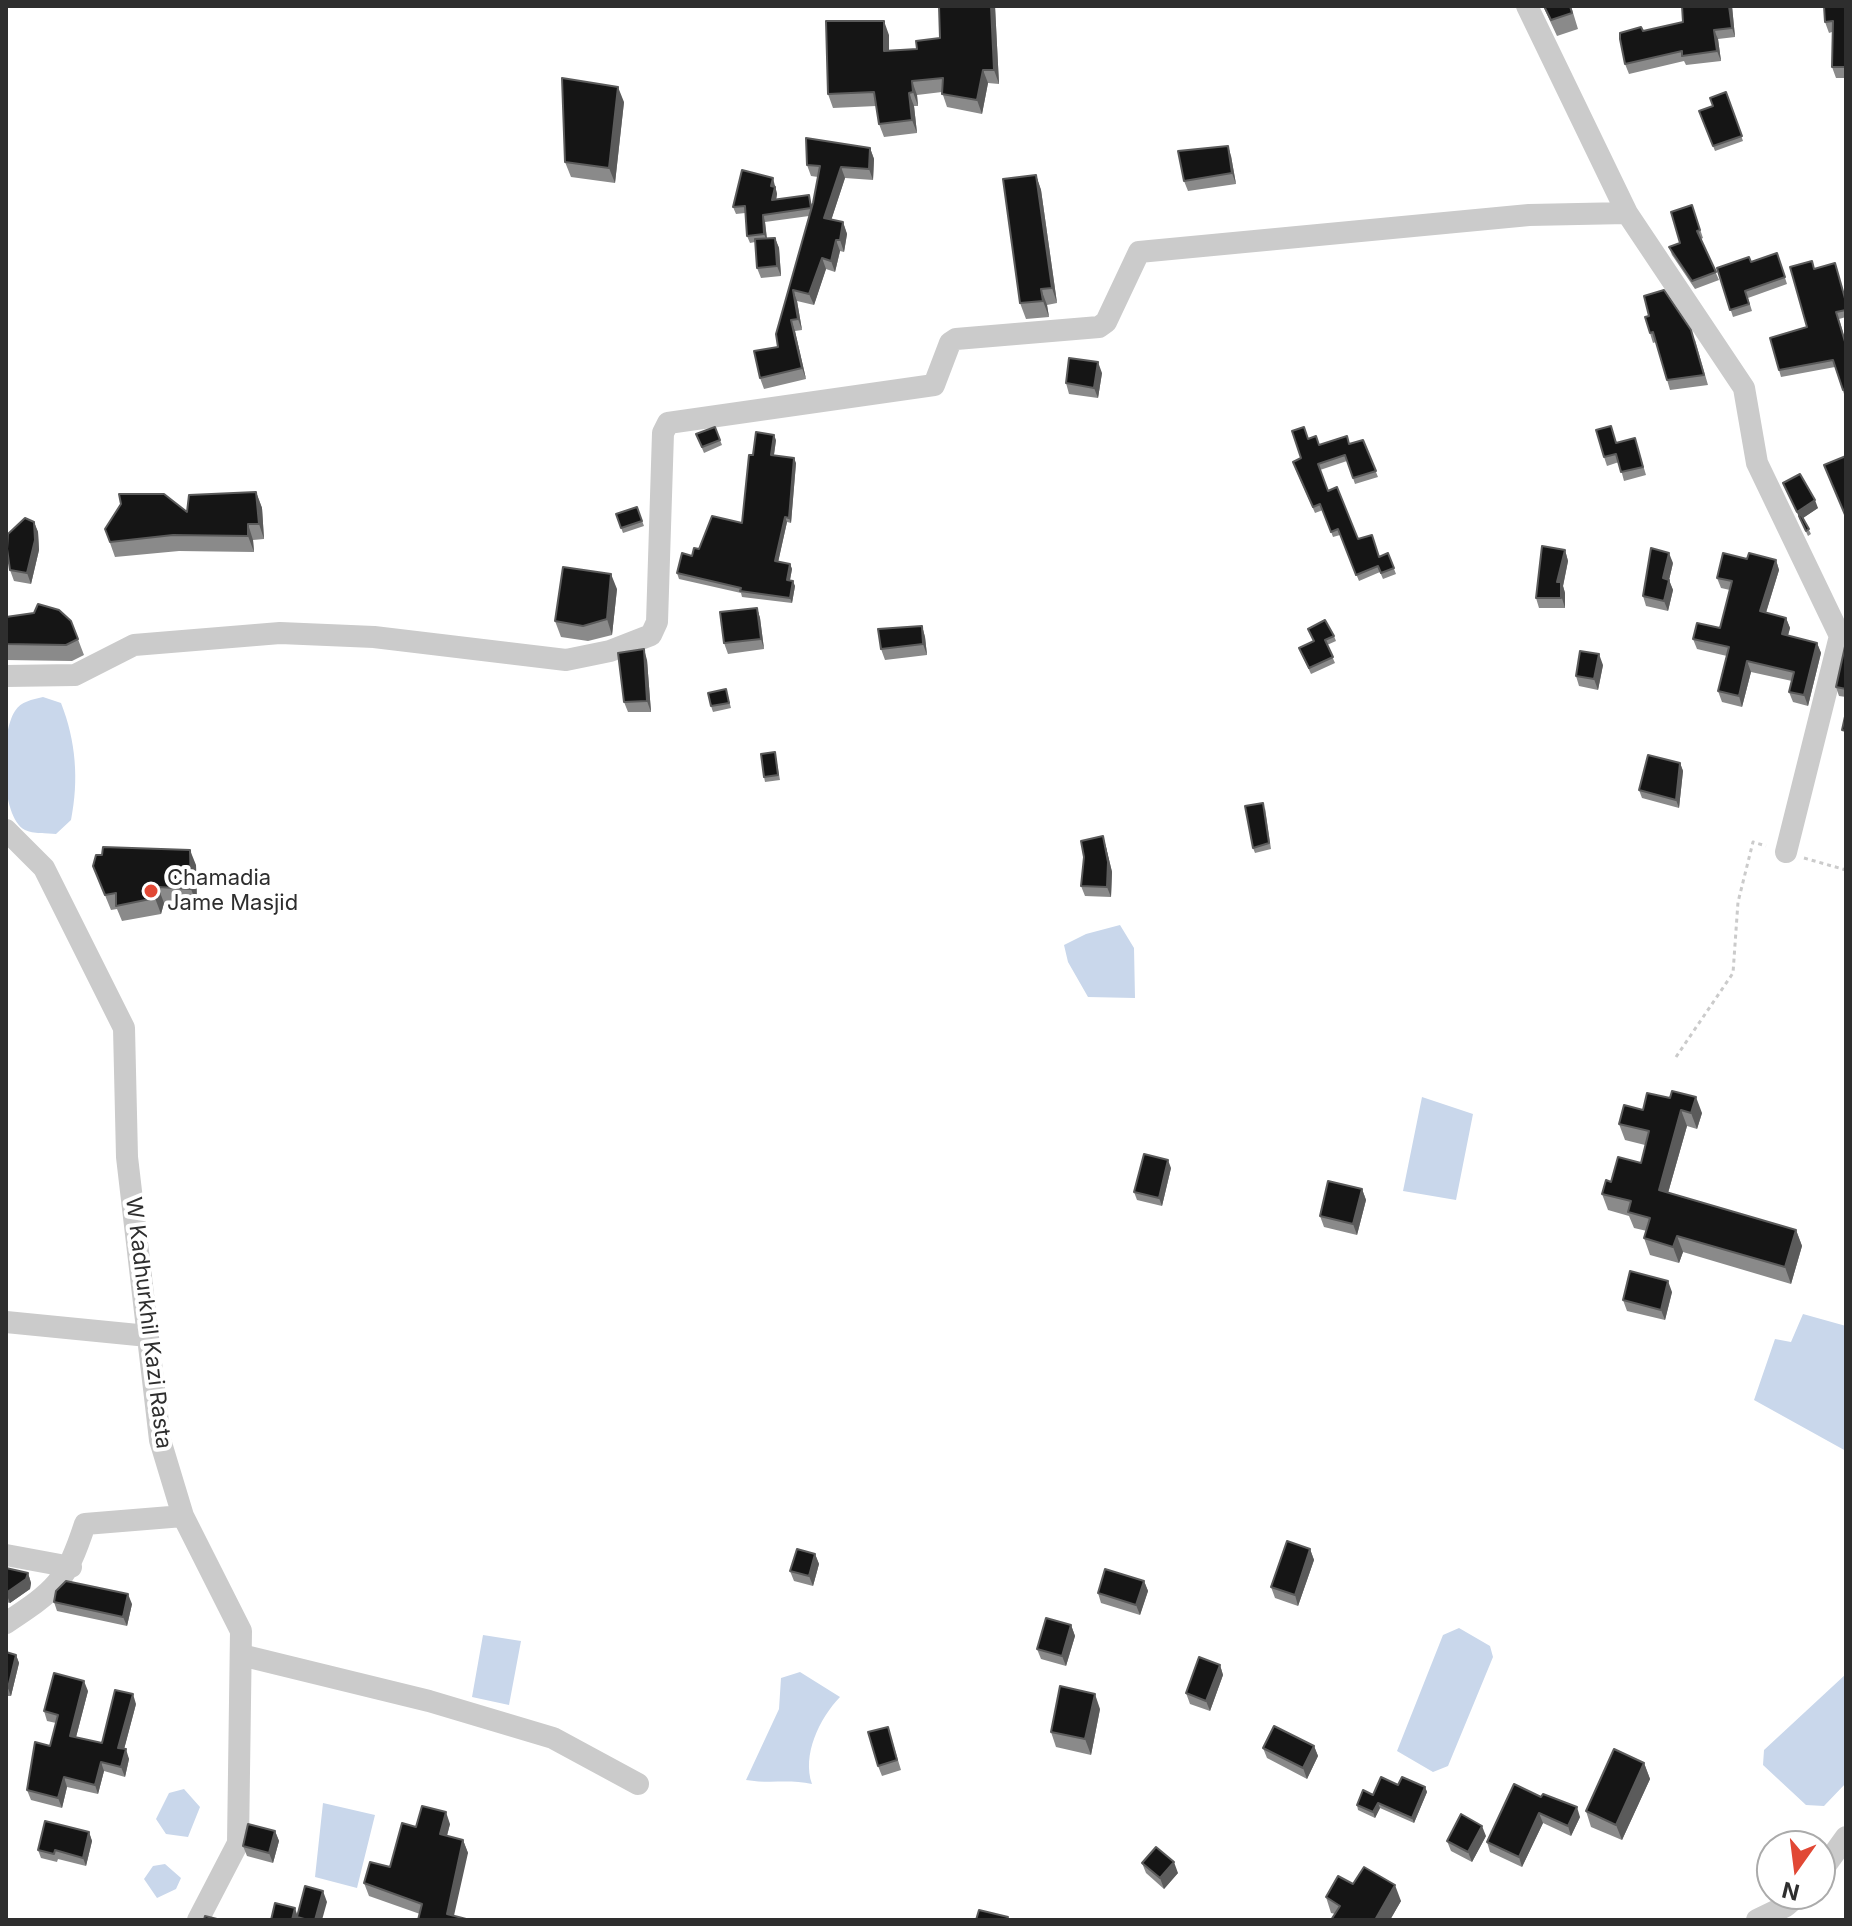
<!DOCTYPE html>
<style>
body{margin:0}
#map{position:relative;width:1852px;height:1926px;overflow:hidden;background:#fff;font-family:Inter,sans-serif}
canvas{display:block}
.frame{position:absolute;inset:0;border:8px solid #2e2e2e;pointer-events:none}
.north{position:absolute;left:1756px;top:1830px;width:80px;height:80px;box-sizing:border-box;background:#fff;border:2px solid #ababab;border-radius:50%;rotate:194deg;font-size:22px;font-weight:700;line-height:32px;text-align:center;color:#2e2e2e}
.north::after{content:'';display:block;margin:auto;width:28px;height:36px;background:#e14835;clip-path:polygon(50% 0,100% 100%,50% 72%,0 100%)}
</style>
<div id="map">
<canvas width="1852" height="1926"></canvas>
<div class="frame"></div>
<div class="north">N</div>
</div>
<script>
const context = document.querySelector('canvas').getContext('2d');
context.lineJoin = 'round';
function fillPath(path, color) { context.fillStyle = color; context.fill(path, 'evenodd'); }
function trace(path, color, width, dash) { context.strokeStyle = color; context.lineWidth = width; context.lineCap = dash ? 'butt' : 'round'; context.setLineDash(dash || []); context.stroke(path); }
function label(font, color, halo, rows, align = 'center') {
  context.font = font + ' Inter,sans-serif'; context.lineWidth = 8; context.setLineDash([]); context.textBaseline = 'middle'; context.strokeStyle = halo; context.fillStyle = color; for (const [text, x, y, turn = 0] of rows) {
    context.save(); context.translate(x, y); context.rotate((+turn || 0) * Math.PI / 180); context.textAlign = isNaN(turn) ? turn : align; if (halo) context.strokeText(text, 0, 0); context.fillText(text, 0, 0); context.restore();
  }
}
const water = new Path2D(`
 M43 697 61 703C76 741 79 780 71 820L56 834C47 833 33 834 25 830 0 817 0 733 15 711 21 701 32 700 43 697Z
 M1120 925 1134 948 1135 998 1088 997 1068 962 1064 945 1086 934Z
 M1422 1097 1473 1114 1456 1200 1403 1191Z
 M1803 1314 1846 1326V1451L1754 1400 1775 1339 1791 1342Z
 M1459 1628 1490 1646 1493 1657 1448 1766 1433 1772 1397 1751 1443 1635Z
 M483 1635 521 1641 509 1705 472 1697Z
 M800 1672 840 1697C819 1719 802 1755 812 1784 789 1779 770 1784 746 1780L779 1709 781 1678Z
 M1846 1674V1783L1824 1806 1806 1805 1763 1765 1764 1750Z
 M184 1789 200 1807 188 1837 166 1834 156 1819 169 1793Z
 M323 1803 375 1815 357 1888 315 1877Z
 M165 1864 181 1878 176 1889 157 1898 144 1879 153 1866Z`);
const path = new Path2D(`
 M1804 858 1846 870
 M1676 1057 1733 973 1738 902 1753 842 1766 846`);
const minor = new Path2D(`
 M1527 6 1627 213 1744 388 1757 463 1840 636 1786 852
 M6 676 75 675 134 645 280 633 374 637 566 660 610 651 651 635 657 622 663 433 668 423 934 385 950 343 956 339 1099 327 1106 322 1139 252 1529 215 1627 213
 M6 830 44 868 124 1028 127 1157 160 1440 183 1516 241 1631 238 1843 198 1920
 M6 1322 148 1336
 M6 1555 71 1567
 M6 1623C56 1590 66 1582 85 1524L183 1516
 M241 1655 429 1701 553 1738 638 1784
 M1820 1873 1846 1837
 M1757 1920 1786 1906 1800 1894`);
const wall = new Path2D(`
 M939 6H995L999 84 988 83 982 114 947 107 942 92 917 95 918 106H914L917 133 884 137 879 124 876 106 833 108 828 94 889 35V50L917 49 940 38Z
 M1543 6H1571L1578 29 1557 36Z
 M1682 6H1732L1735 37 1718 39 1721 61 1686 65 1684 61 1629 74 1625 64 1643 31 1683 22Z
 M1846 6V78H1836L1832 67V32L1829 33 1825 22Z
 M1726 92 1743 141 1715 151 1699 111 1713 106Z
 M624 102 615 183 571 177 565 162Z
 M870 148 874 159 873 180 845 178 831 220 843 222 847 234 844 252 840 251 835 272 826 269 814 305 797 301 802 330 795 331 806 379 764 389 760 378 778 347 809 216 765 222 767 238H775L779 248 781 276 761 278 757 268 755 242 750 243 747 236 745 213 736 214 733 207 775 185 777 194 776 200 811 202 812 207 818 177 811 176 807 165Z
 M1231 156 1236 184 1188 191 1184 181Z
 M1036 175 1041 190 1057 303 1047 305 1049 317 1026 319 1020 303Z
 M1692 205 1703 238 1701 239 1719 280 1695 289 1672 255 1669 247 1680 243Z
 M1777 253 1787 284 1748 298 1752 311 1733 317 1717 268 1751 262Z
 M1815 268 1846 300V317L1839 319 1846 343 1845 397 1835 367 1781 377 1779 370 1807 327Z
 M1645 317 1695 340 1708 385 1670 390 1656 342 1653 343Z
 M1102 373 1098 398 1069 394 1066 383Z
 M715 427 722 445 704 453 696 434Z
 M1635 438 1646 475 1624 481 1619 462 1607 466 1604 457 1616 443Z
 M1308 439 1319 445 1350 444 1363 440 1378 477 1355 484 1347 461 1320 470 1328 491 1358 539 1379 557 1388 553 1396 574 1383 579 1380 572 1359 581 1340 535 1333 537 1323 510 1315 513 1295 468 1301 458Z
 M776 440 774 455 796 463 791 523 787 522 778 562 790 564 792 569 790 580 795 586 792 603 742 597 741 593 679 579 677 573 692 556 699 549 742 523 753 455Z
 M1783 483 1818 508 1803 518 1811 534 1808 536Z
 M256 492 262 508 264 539 253 540 254 552 179 551 115 557 105 529 187 512Z
 M637 507 644 526 623 533 616 514Z
 M34 522 38 532 39 550 31 584 14 581 10 570Z
 M1565 550 1568 561 1563 586 1565 593V608H1539L1536 598Z
 M1747 559 1776 560 1779 570 1766 613 1786 618 1790 628 1788 636 1817 643 1821 653 1808 706 1793 702 1789 692 1792 681 1751 672 1742 707 1722 702 1718 691 1727 656 1697 649 1693 639 1720 628 1730 590 1721 588 1717 578Z
 M1673 563 1669 580 1673 590 1668 611 1646 606 1643 596Z
 M617 589 612 635 588 641 561 637 555 621Z
 M757 608 760 618 764 649 728 654 724 643Z
 M6 617 71 621 84 655 72 661 6 660Z
 M922 626 925 637 927 655 885 660 881 649Z
 M1334 636 1336 641 1327 645 1335 663 1311 674 1301 653Z
 M1846 642V697L1839 696 1836 687Z
 M647 660 651 712H628L624 702Z
 M1603 665 1598 690 1579 686 1576 676Z
 M726 689 731 708 713 712 711 706Z
 M775 752 780 780 765 782 764 777Z
 M1680 763 1683 771 1679 808 1642 798 1639 790Z
 M1265 808 1271 849 1255 853 1253 848Z
 M1106 847 1112 872 1111 897 1085 896 1081 886Z
 M196 865 197 905 164 903 161 914 122 921 117 909 111 910 93 866Z
 M1647 1093 1702 1113 1697 1129 1687 1126 1668 1193 1796 1230 1802 1246 1791 1284 1683 1252 1679 1263 1650 1255 1644 1238 1647 1231 1634 1228 1629 1216 1608 1210 1602 1194 1611 1182 1641 1163 1645 1145 1625 1140 1619 1124 1643 1110Z
 M1171 1168 1162 1206 1137 1200 1134 1192Z
 M1362 1189 1366 1200 1357 1235 1324 1227 1320 1216Z
 M1672 1292 1665 1320 1627 1311 1623 1300Z
 M1310 1549 1314 1560 1298 1606 1275 1598 1271 1587Z
 M815 1554 819 1564 813 1586 794 1581 790 1571Z
 M6 1568 28 1573 31 1583 30 1589 10 1603 6 1602Z
 M1144 1581 1148 1591 1140 1615 1101 1603 1098 1593Z
 M54 1602 132 1604 127 1626 57 1611Z
 M1071 1625 1075 1636 1066 1666 1041 1659 1037 1649Z
 M6 1652 16 1655 19 1663 11 1696H6Z
 M1220 1665 1223 1675 1210 1711 1190 1704 1186 1693Z
 M88 1691 76 1737 102 1743 136 1704 124 1749 129 1759 125 1777 104 1771 98 1794 67 1787 62 1808 31 1800 27 1790 50 1746 56 1723 47 1721 44 1711Z
 M1100 1709 1091 1755 1056 1747 1051 1732Z
 M888 1727 901 1770 882 1776 878 1766Z
 M1314 1746 1318 1756 1307 1779 1267 1758 1263 1748Z
 M1644 1763 1650 1779 1622 1840 1591 1827 1586 1811Z
 M1514 1784 1580 1817 1571 1836 1543 1823 1522 1867 1490 1852 1487 1842Z
 M1398 1785 1425 1787 1427 1792 1414 1823 1380 1808 1375 1818 1358 1810 1357 1805 1373 1795Z
 M450 1824 447 1836 463 1840 468 1853 420 1914 369 1896 364 1883 390 1867 416 1827Z
 M275 1831 279 1841 273 1863 247 1856 243 1846Z
 M89 1832 92 1841 86 1866 58 1859 57 1862 41 1858 38 1850Z
 M1486 1836 1472 1862 1451 1851 1447 1841Z
 M1142 1863 1178 1873 1164 1889 1146 1873Z
 M1353 1884 1401 1901 1390 1920H1331L1335 1914 1331 1913 1326 1897Z`);
const shadedWall = new Path2D(`
 M991 6H995L999 84 994 70Z
 M1729 6H1732L1735 37 1732 28Z
 M884 21 889 35V65L884 51Z
 M1714 30 1718 39 1721 61 1717 51Z
 M983 70 988 83 982 114 977 100Z
 M912 81 917 95 918 106 913 92Z
 M618 87 624 102 615 183 609 168Z
 M909 93 914 106 917 133 912 120Z
 M1228 146 1231 156 1236 184 1232 173Z
 M870 148 874 159 873 180 869 169Z
 M841 167 845 178 828 230 824 218Z
 M1036 175 1041 190 1057 303 1052 288Z
 M773 178 777 194 775 207 772 200 771 186Z
 M763 215 765 222 767 241 764 234Z
 M843 222 847 234 844 252 840 240Z
 M775 238 779 248 781 276 777 266Z
 M836 240 840 251 835 272 831 261Z
 M822 258 826 269 814 305 809 294Z
 M1041 289 1047 305 1049 317 1043 301Z
 M793 290 797 301 802 330 798 319Z
 M791 320 795 331 806 379 802 368Z
 M1098 362 1102 373 1098 398 1094 388Z
 M774 435 776 440 773 461 771 455Z
 M794 458 796 463 791 523 789 518Z
 M256 492 262 508 264 539 259 524Z
 M1815 500 1818 508 1800 520 1797 512Z
 M785 517 787 522 777 567 775 561Z
 M34 522 38 532 39 550 31 584 27 573Z
 M248 524 253 540 254 552 248 536Z
 M1565 550 1568 561 1563 586 1565 593V608L1557 582Z
 M1669 553 1673 563 1669 580 1673 590 1668 611 1664 601 1663 578Z
 M1776 560 1779 570 1763 622 1760 611Z
 M790 564 792 569 789 585 787 580Z
 M611 574 617 589 612 635 607 619Z
 M793 581 795 586 792 603 790 598Z
 M757 608 760 618 764 649 761 639Z
 M1786 618 1790 628 1785 645 1782 634Z
 M922 626 925 637 927 655 923 644Z
 M1817 643 1821 653 1808 706 1804 695Z
 M644 649 647 660 651 712 647 701Z
 M1599 654 1603 665 1598 690 1594 679Z
 M1747 661 1751 672 1742 707 1739 696Z
 M1680 763 1683 771 1679 808 1676 800Z
 M1103 836 1106 847 1112 872 1111 897 1107 887Z
 M190 850 196 865 197 905 191 889Z
 M158 887 164 903 161 914 155 898Z
 M1696 1097 1702 1113 1697 1129 1691 1113Z
 M1681 1110 1687 1126 1664 1207 1659 1190Z
 M1168 1160 1171 1168 1162 1206 1159 1198Z
 M1362 1189 1366 1200 1357 1235 1353 1224Z
 M1796 1230 1802 1246 1791 1284 1785 1267Z
 M1677 1236 1683 1252 1679 1263 1673 1247Z
 M1668 1281 1672 1292 1665 1320 1661 1310Z
 M1310 1549 1314 1560 1298 1606 1295 1595Z
 M815 1554 819 1564 813 1586 809 1576Z
 M28 1573 31 1583 30 1589 10 1603 6 1593Z
 M1144 1581 1148 1591 1140 1615 1136 1605Z
 M128 1594 132 1604 127 1626 123 1617Z
 M1071 1625 1075 1636 1066 1666 1062 1656Z
 M16 1655 19 1663 11 1696 8 1688Z
 M1220 1665 1223 1675 1210 1711 1206 1701Z
 M84 1681 88 1691 74 1745 70 1736Z
 M133 1694 136 1704 122 1757 118 1748Z
 M1095 1694 1100 1709 1091 1755 1085 1739Z
 M1314 1746 1318 1756 1307 1779 1303 1768Z
 M126 1749 129 1759 125 1777 121 1767Z
 M101 1762 104 1771 98 1794 95 1785Z
 M1644 1763 1650 1779 1622 1840 1616 1825Z
 M64 1777 67 1787 62 1808 58 1798Z
 M1425 1787 1427 1792 1414 1823 1412 1818Z
 M1378 1803 1380 1808 1375 1818 1373 1812Z
 M1577 1807 1580 1817 1571 1836 1568 1826Z
 M446 1812 450 1824 444 1846 440 1834Z
 M1539 1813 1543 1823 1522 1867 1519 1857Z
 M1482 1826 1486 1836 1472 1862 1468 1852Z
 M275 1831 279 1841 273 1863 269 1853Z
 M89 1832 92 1841 86 1866 83 1858Z
 M463 1840 468 1853 453 1920 447 1914Z
 M1174 1862 1178 1873 1164 1889 1160 1878Z
 M1395 1885 1401 1901 1390 1920H1375Z
 M323 1891 327 1902 322 1920H315Z
 M295 1908 298 1917V1920H292Z`);
const building = new Path2D(`
 M939 6H991L994 70H983L977 100 942 94 943 78 912 81 913 92 909 93 912 120 879 124 874 92 828 94 826 21H884V51L917 49 916 41 940 38Z
 M1544 6H1570L1572 13 1551 20Z
 M1682 6H1729L1732 28 1714 30 1717 51 1682 56V51L1625 64 1620 39V33L1641 27 1643 31 1683 22Z
 M1824 6H1846V67H1832L1833 21 1825 22Z
 M562 78 618 87 609 168 565 162Z
 M1726 92 1742 136 1713 146 1699 111 1713 106 1710 98Z
 M806 138 870 148 869 169 841 167 824 218 843 222 840 240H836L831 261 822 258 809 294 793 290 798 319 791 320 802 368 760 378 754 351 778 347 776 334 813 203 820 166 807 165Z
 M1228 146 1232 173 1184 181 1178 151Z
 M742 170 773 178 771 186 775 187 772 200 809 195 811 208 763 215 764 234 747 236 745 206 733 207Z
 M1036 175 1052 288 1041 289 1043 301 1020 303 1003 179Z
 M1692 205 1700 230 1697 231 1716 272 1692 281 1669 247 1680 243 1671 212Z
 M775 238 777 266 757 268 755 239Z
 M1777 253 1785 277 1745 291 1749 304 1730 310 1717 268 1749 257 1751 262Z
 M1812 261 1814 269 1835 263 1846 302V310L1836 312 1846 345V389L1843 390 1833 360 1779 370 1770 338 1807 327 1790 267Z
 M1664 290 1691 330 1704 375 1667 380 1653 332 1650 333 1645 317 1649 316 1644 296Z
 M1069 358 1098 362 1094 388 1066 383Z
 M1611 426 1616 443 1635 438 1643 467 1621 472 1616 454 1604 457 1596 430Z
 M715 427 720 440 702 447 696 434Z
 M1304 427 1308 439 1316 436 1319 445 1347 436 1349 444 1363 440 1376 471 1353 478 1345 455 1318 464 1328 491 1337 487 1358 539 1372 535 1379 557 1388 553 1394 568 1381 573 1378 566 1356 575 1338 529 1331 532 1320 504 1313 507 1293 462 1301 458 1292 431Z
 M756 432 774 435 771 455 794 458 789 518 785 517 775 561 790 564 787 580 793 581 790 598 740 591 741 588 677 573 682 553 692 556 694 548 699 549 712 516 742 523 749 455H753Z
 M1846 456V517L1824 465Z
 M1800 474 1815 500 1797 512 1783 483Z
 M256 492 259 524H248V536L173 535 110 542 105 529 121 504 119 494H164L187 512 189 495Z
 M637 507 642 521 621 528 616 514Z
 M1801 515 1809 529 1806 531 1799 516Z
 M25 518 34 522 35 540 27 573 10 570 7 549 8 534Z
 M1542 546 1565 550 1557 582H1561V598H1536Z
 M1651 548 1669 553 1663 578 1669 580 1664 601 1643 596Z
 M1723 553 1747 559 1749 553 1776 560 1760 611 1786 618 1782 634 1817 643 1804 695 1789 692 1794 672 1747 661 1739 696 1718 691 1729 647 1693 639 1697 623 1720 628 1732 581 1717 578Z
 M563 567 611 574 607 619 583 626 555 621Z
 M38 604 59 610 71 621 78 639 66 645 6 644V617L34 613Z
 M757 608 761 639 724 643 720 612Z
 M1325 620 1334 636 1325 640 1333 657 1309 668 1299 648 1314 641 1308 629Z
 M922 626 923 644 881 649 878 629Z
 M1846 642V689L1836 687Z
 M644 649 647 701 624 702 618 653Z
 M1580 651 1599 654 1594 679 1576 676Z
 M726 689 729 703 711 706 708 693Z
 M1846 712V731L1842 730Z
 M775 752 778 775 764 777 761 754Z
 M1648 755 1680 763 1676 800 1639 790Z
 M1263 803 1269 843 1253 848 1245 806Z
 M1103 836 1108 862 1107 887 1081 886 1084 857 1081 841Z
 M103 847 190 850 191 889 158 887 155 898 116 906V893L105 895 93 866 96 855H102Z
 M1672 1091 1696 1097 1691 1113 1681 1110 1659 1190 1796 1230 1785 1267 1677 1236 1673 1247 1644 1238 1650 1218 1628 1212 1631 1201 1602 1194 1606 1180 1611 1182 1618 1157 1641 1163 1649 1131 1619 1124 1624 1105 1643 1110 1647 1093 1670 1098Z
 M1144 1154 1168 1160 1159 1198 1134 1192Z
 M1328 1181 1362 1189 1353 1224 1320 1216Z
 M1630 1271 1668 1281 1661 1310 1623 1300Z
 M1287 1541 1310 1549 1295 1595 1271 1587Z
 M797 1549 815 1554 809 1576 790 1571Z
 M6 1568 28 1573 26 1579 6 1593Z
 M1105 1569 1144 1581 1136 1605 1098 1593Z
 M66 1581 128 1594 123 1617 54 1602 56 1591Z
 M1046 1618 1071 1625 1062 1656 1037 1649Z
 M6 1652 16 1655 8 1688H6Z
 M1199 1657 1220 1665 1206 1701 1186 1693Z
 M54 1673 84 1681 70 1736 102 1743 115 1690 133 1694 118 1748 126 1749 121 1767 101 1762 95 1785 64 1777 58 1798 27 1790 35 1742 50 1746 58 1715 44 1711Z
 M1060 1686 1095 1694 1085 1739 1051 1732Z
 M1274 1726 1314 1746 1303 1768 1263 1748Z
 M888 1727 897 1760 878 1766 868 1732Z
 M1614 1749 1644 1763 1616 1825 1586 1811Z
 M1381 1777 1398 1785 1402 1777 1425 1787 1412 1818 1378 1803 1373 1812 1357 1805 1363 1790 1373 1795Z
 M1514 1784 1541 1797 1543 1794 1577 1807 1568 1826 1539 1813 1519 1857 1487 1842Z
 M422 1806 446 1812 440 1834 463 1840 447 1914 470 1920H418L422 1904 364 1883 370 1862 390 1867 402 1823 416 1827Z
 M1461 1814 1482 1826 1468 1852 1447 1841Z
 M45 1821 89 1832 83 1858 55 1850 54 1854 38 1850Z
 M248 1824 275 1831 269 1853 243 1846Z
 M1156 1847 1174 1862 1160 1878 1142 1863Z
 M1364 1867 1395 1885 1375 1920H1331L1340 1906 1326 1897 1338 1876 1353 1884Z
 M305 1886 323 1891 315 1920H308L297 1917Z
 M275 1903 295 1908 292 1920H271Z
 M979 1910 1008 1917 1007 1920H976Z
 M205 1916 221 1920H204Z`);
const markers = [
 [151,891,8,"#e14835"]
];
const poiNames = [
 ["Chamadia",167,878],
 ["Jame Masjid",167,903]
];
const streetNames = [
 ["W Kadhurkhil Kazi Rasta",148,1323,83]
];
fillPath(water, '#c9d7eb');
trace(path, '#cbcbcb', 3, [4, 4]);
trace(minor, '#cbcbcb', 22);
fillPath(wall, '#8a8a8a');
fillPath(shadedWall, '#5b5b5b');
fillPath(building, '#151515');
trace(building, '#5b5b5b', 2);
for (const [x, y, r, color] of markers) { const dot = new Path2D(); dot.arc(x, y, r, 0, 2 * Math.PI); context.fillStyle = color; context.fill(dot); trace(dot, '#fff', 3); }
label('22px', '#2e2e2e', '#fff', poiNames, 'left');
label('22px', '#2e2e2e', '#fff', streetNames);
</script>
